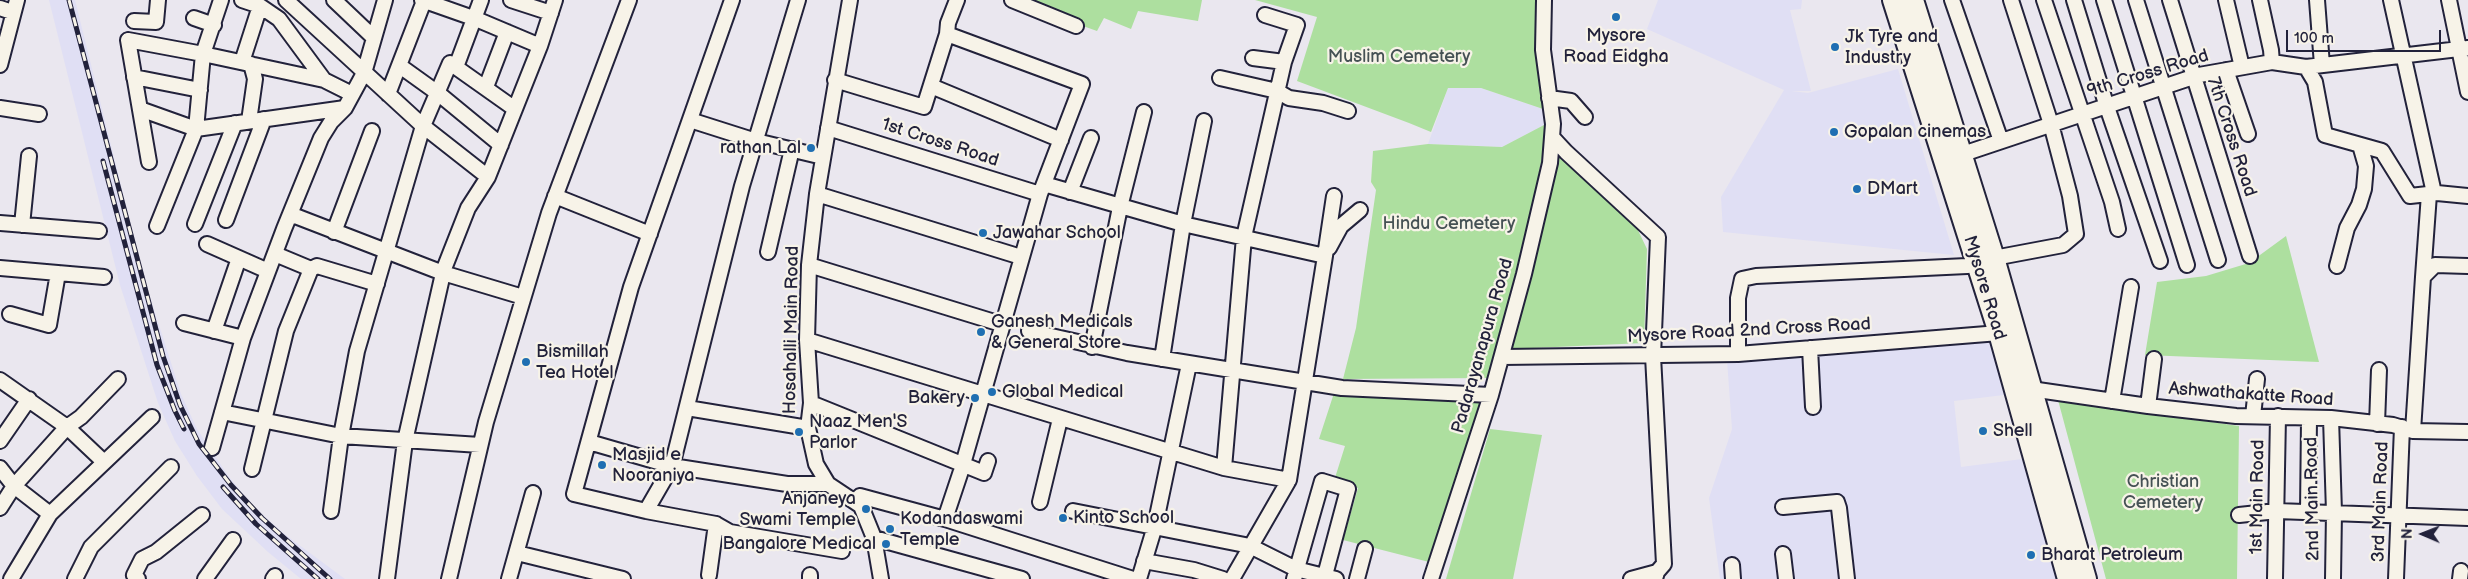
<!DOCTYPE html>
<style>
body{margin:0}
#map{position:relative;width:2468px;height:579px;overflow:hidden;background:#eae7ef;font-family:"Balsamiq Sans",sans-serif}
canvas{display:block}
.north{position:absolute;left:2398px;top:509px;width:50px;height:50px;-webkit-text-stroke:4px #f7f3e8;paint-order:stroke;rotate:271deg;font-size:14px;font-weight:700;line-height:20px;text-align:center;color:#22223b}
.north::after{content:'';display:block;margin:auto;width:18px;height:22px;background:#22223b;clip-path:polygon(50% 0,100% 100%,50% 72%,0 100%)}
.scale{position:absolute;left:2286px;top:30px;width:155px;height:22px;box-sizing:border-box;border:2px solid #22223b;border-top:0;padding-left:6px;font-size:15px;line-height:18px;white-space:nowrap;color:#22223b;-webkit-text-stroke:4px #f7f3e8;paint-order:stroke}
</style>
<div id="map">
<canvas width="2468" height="579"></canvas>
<div class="north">N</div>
<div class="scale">100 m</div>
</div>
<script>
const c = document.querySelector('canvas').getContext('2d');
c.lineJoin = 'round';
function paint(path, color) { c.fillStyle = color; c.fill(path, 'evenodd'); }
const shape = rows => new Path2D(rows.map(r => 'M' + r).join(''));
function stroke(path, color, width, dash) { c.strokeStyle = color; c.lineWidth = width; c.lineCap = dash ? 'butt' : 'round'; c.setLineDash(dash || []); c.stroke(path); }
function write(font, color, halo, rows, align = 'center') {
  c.font = font + ' "Balsamiq Sans",sans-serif'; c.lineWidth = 4.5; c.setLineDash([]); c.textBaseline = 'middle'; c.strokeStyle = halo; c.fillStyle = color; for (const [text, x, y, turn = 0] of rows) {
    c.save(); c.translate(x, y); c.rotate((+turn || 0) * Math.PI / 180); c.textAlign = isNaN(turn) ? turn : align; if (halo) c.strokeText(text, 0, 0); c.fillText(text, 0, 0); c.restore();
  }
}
paint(shape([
 [49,0,75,0,144,278,181,394,197,429,229,477,254,507,283,533,345,579,301,579,268,552,222,509,197,476,175,441,158,403,120,285],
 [1658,0,1802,0,1801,9,1790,10,1811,91,1792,91,1808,93,1898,69,1954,255,1723,232,1721,197,1784,90,1647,29],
 [1448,88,1481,88,1543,109,1544,125,1502,147,1428,144],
 [1990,342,2004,395,1954,401,1961,467,2022,459,2056,579,1720,579,1709,498,1732,429,1727,360]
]), '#e0dff4');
paint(shape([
 [1010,0,1202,0,1198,21,1138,11,1131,29,1104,18,1097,31],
 [1255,0,1540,0,1535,29,1543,109,1481,88,1448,88,1431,132,1409,123,1297,81,1317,17],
 [1544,125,1545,142,1528,228,1489,378,1343,379,1356,328,1376,190,1371,182,1373,151,1428,144,1502,147],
 [1559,157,1634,222,1647,249,1644,343,1511,349],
 [2286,236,2319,362,2145,355,2157,282,2206,276,2249,263],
 [1335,390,1482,399,1433,563,1343,540,1358,488,1334,481,1345,446,1319,439],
 [2058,400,2239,426,2237,579,2106,579],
 [1490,429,1542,435,1513,579,1446,579]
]), '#addf9f');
const minor = shape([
 [242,0,260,6,279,19,324,80],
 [286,0,423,126,488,177,540,46,555,0],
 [334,0,374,38],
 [422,0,476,19,540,46],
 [511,0,551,13],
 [732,0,631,287,574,494,646,511,716,524,730,532,842,551],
 [850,0,817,194,809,265,807,340,811,403,808,428,816,464,828,484,861,506,874,538,881,579],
 [1012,0,1076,26],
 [1952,0,2001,141],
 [2044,0,2112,202,2118,229],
 [2074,0,2107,107,2160,261],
 [2104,0,2187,265],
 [2136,0,2218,260],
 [2170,0,2250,256],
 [2226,0,2242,67],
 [2260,0,2271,50,2272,62],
 [2317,0,2322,65],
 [2391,0,2434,193],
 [2449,0,2468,92],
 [0,8,12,12],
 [194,18,214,25],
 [134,21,156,22,158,0],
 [1253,58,1284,62],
 [242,62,260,6],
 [0,65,17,0],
 [400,66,439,94,501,145],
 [456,67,481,0],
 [2306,67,2315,82,2325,135,2382,151,2410,196,2437,193,2468,196],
 [2226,70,2248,134],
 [134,77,200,90],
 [1220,78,1277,91,1289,98,1323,103,1348,111],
 [835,80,924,107,947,34,948,23,957,0],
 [931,86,1061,140],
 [486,87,507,32],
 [388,94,424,1],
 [1549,98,1571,101,1585,117],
 [0,108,39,114],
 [140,109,196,129,345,108],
 [690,120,756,141,823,157],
 [249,121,255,79,251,64],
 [828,128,1040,194],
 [1553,138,1566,152,1658,237,1653,356,1664,564,1657,572,1655,579],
 [1963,154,2199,75,2272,62,2306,67,2468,48],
 [149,162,128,40,203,54,324,80,352,94],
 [1070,192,1091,138],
 [817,194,1021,257],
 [555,196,650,234],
 [290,214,443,273,523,297],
 [226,220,264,119],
 [0,223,99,231],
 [195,224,235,123],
 [22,225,29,156],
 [157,226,196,129,203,54,221,0],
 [334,232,372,131],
 [207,244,268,271],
 [1329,248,1341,226,1360,210],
 [768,252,792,149],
 [275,254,311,269],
 [1325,256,1334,196],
 [1994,258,2063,245,2076,234,2070,196,2051,124,2011,0],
 [809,265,1001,324],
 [2337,266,2347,228,2359,205,2364,189,2366,166,2360,145],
 [0,268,104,277],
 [2423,277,2429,194],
 [10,314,49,325,58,273],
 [184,323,243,338],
 [214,331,239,258],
 [1029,331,1127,353,1342,388,1491,395],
 [807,340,1224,468,1289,480,1325,256,1183,224,1044,184],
 [1092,347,1120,207,1144,112],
 [1810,348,1813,407],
 [1738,354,1738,298,1742,279,1756,276,1967,266,1976,263],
 [1502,357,1738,354,1999,333],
 [1162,359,1183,224,1204,121],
 [0,380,67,427,81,417,118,379],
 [2024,388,2148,406,2236,416,2331,418,2393,425,2413,431,2468,432],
 [2112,401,2131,287],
 [811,403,984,473,988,461],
 [2148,406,2154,359],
 [687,408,808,428],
 [222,412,341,436,480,445],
 [2253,416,2257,379],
 [2331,418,2334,512,2333,579],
 [2377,424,2379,370],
 [2413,431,2423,277,2435,265,2468,266],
 [0,441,29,399],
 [589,442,672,466,787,484,828,484],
 [212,448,243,338,284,229,321,138,331,122,345,108,364,73,385,0],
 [0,468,14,486,50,514],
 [1224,468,1244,237,1284,62,1297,25,1265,15],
 [252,469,286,331,311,269,317,266,377,284],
 [1040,502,1060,419],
 [861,506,860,496,945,519,961,471,1040,194,1082,84,947,34],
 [1783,507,1837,502,1839,508,1847,579],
 [0,508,14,486,67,427,104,462],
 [331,511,341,436,357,351,423,126,450,63,515,109],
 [646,511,672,466,742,186,798,0],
 [1073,511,1250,546,1296,569,1336,579],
 [2308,512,2309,419],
 [2239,515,2277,511,2468,518],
 [945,519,1133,579],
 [874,538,1022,579],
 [517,553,623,579],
 [1783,554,1786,579],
 [1144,561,1194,570,1223,579],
 [1732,565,1733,579],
 [709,575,716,524],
 [11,579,50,514,152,417],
 [75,579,91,547,171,467],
 [138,579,134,575,142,559,156,552,202,515],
 [205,579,233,540],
 [273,579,275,576],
 [387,579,405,441,444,269,468,208,488,177],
 [449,579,486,422,549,213,629,0],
 [509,579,533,493],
 [810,579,810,575],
 [1139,579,1155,526,1189,364],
 [1232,579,1289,480],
 [1294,579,1322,481,1348,489,1324,579],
 [1357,579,1365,549],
 [1431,579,1491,395,1524,274,1550,163,1553,124,1543,50,1544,0],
 [1631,579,1657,572],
 [2275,579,2278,416],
 [2396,579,2402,427],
 [2460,579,2461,571]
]);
const highway = shape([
 [1893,0,1999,333,2068,579],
 [1913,0,1994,258,2086,579]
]);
stroke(minor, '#22223b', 18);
stroke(highway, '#22223b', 24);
stroke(minor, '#f7f3e8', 14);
stroke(highway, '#f7f3e8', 20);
const rail = shape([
 [69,0,163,356,180,405,199,444,231,485,262,518,330,579],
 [103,161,157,365,175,411,184,429],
 [223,487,256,524,318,579]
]);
stroke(rail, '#22223b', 5);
stroke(rail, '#f7f3e8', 3, [9]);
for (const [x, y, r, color] of [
 [1616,17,5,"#1f6fb2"],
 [1835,47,5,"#1f6fb2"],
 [1834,132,5,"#1f6fb2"],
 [811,148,5,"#1f6fb2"],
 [1857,189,5,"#1f6fb2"],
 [983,233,5,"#1f6fb2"],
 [981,332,5,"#1f6fb2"],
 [526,362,5,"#1f6fb2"],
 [992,392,5,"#1f6fb2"],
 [975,398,5,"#1f6fb2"],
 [1983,431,5,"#1f6fb2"],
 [799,432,5,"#1f6fb2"],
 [602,465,5,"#1f6fb2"],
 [866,509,5,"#1f6fb2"],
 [1063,518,5,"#1f6fb2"],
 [890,529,5,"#1f6fb2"],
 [886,544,5,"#1f6fb2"],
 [2031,555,5,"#1f6fb2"]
]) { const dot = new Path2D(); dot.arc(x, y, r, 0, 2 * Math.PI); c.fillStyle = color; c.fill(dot); stroke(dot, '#f7f3e8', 2); }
write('18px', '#22223b', '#f7f3e8', [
 ["Mysore",1616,36,"center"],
 ["Road Eidgha",1616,57,"center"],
 ["Jk Tyre and",1845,37],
 ["Industry",1845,58],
 ["Gopalan cinemas",1844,132],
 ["rathan Lal",801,148,"right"],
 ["DMart",1867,189],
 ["Jawahar School",993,233],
 ["Ganesh Medicals",991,322],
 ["& General Store",991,343],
 ["Bismillah",536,352],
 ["Tea Hotel",536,373],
 ["Global Medical",1002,392],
 ["Bakery",965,398,"right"],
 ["Naaz Men'S",809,422],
 ["Parlor",809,443],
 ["Shell",1993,431],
 ["Masjid e",612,455],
 ["Nooraniya",612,476],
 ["Anjaneya",856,499,"right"],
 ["Swami Temple",856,520,"right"],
 ["Kinto School",1073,518],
 ["Kodandaswami",900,519],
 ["Temple",900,540],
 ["Bangalore Medical",876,544,"right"],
 ["Bharat Petroleum",2041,555]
], 'left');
write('18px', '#455154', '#f7f3e8', [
 ["Muslim Cemetery",1399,57],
 ["Hindu Cemetery",1449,224],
 ["Christian",2163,482],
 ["Cemetery",2163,503]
]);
write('18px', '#22223b', '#f7f3e8', [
 ["9th Cross Road",2148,74,-17],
 ["7th Cross Road",2231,137,72],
 ["1st Cross Road",940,143,18],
 ["Mysore Road",1984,288,73],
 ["Hosahalli Main Road",792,330,-89],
 ["Mysore Road 2nd Cross Road",1749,331,-3],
 ["Padarayanapura Road",1483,346,-74],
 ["Ashwathakatte Road",2251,395,4],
 ["1st Main Road",2258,497,-89],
 ["2nd Main Road",2313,499,-91],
 ["3rd Main Road",2381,502,-88]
]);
</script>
